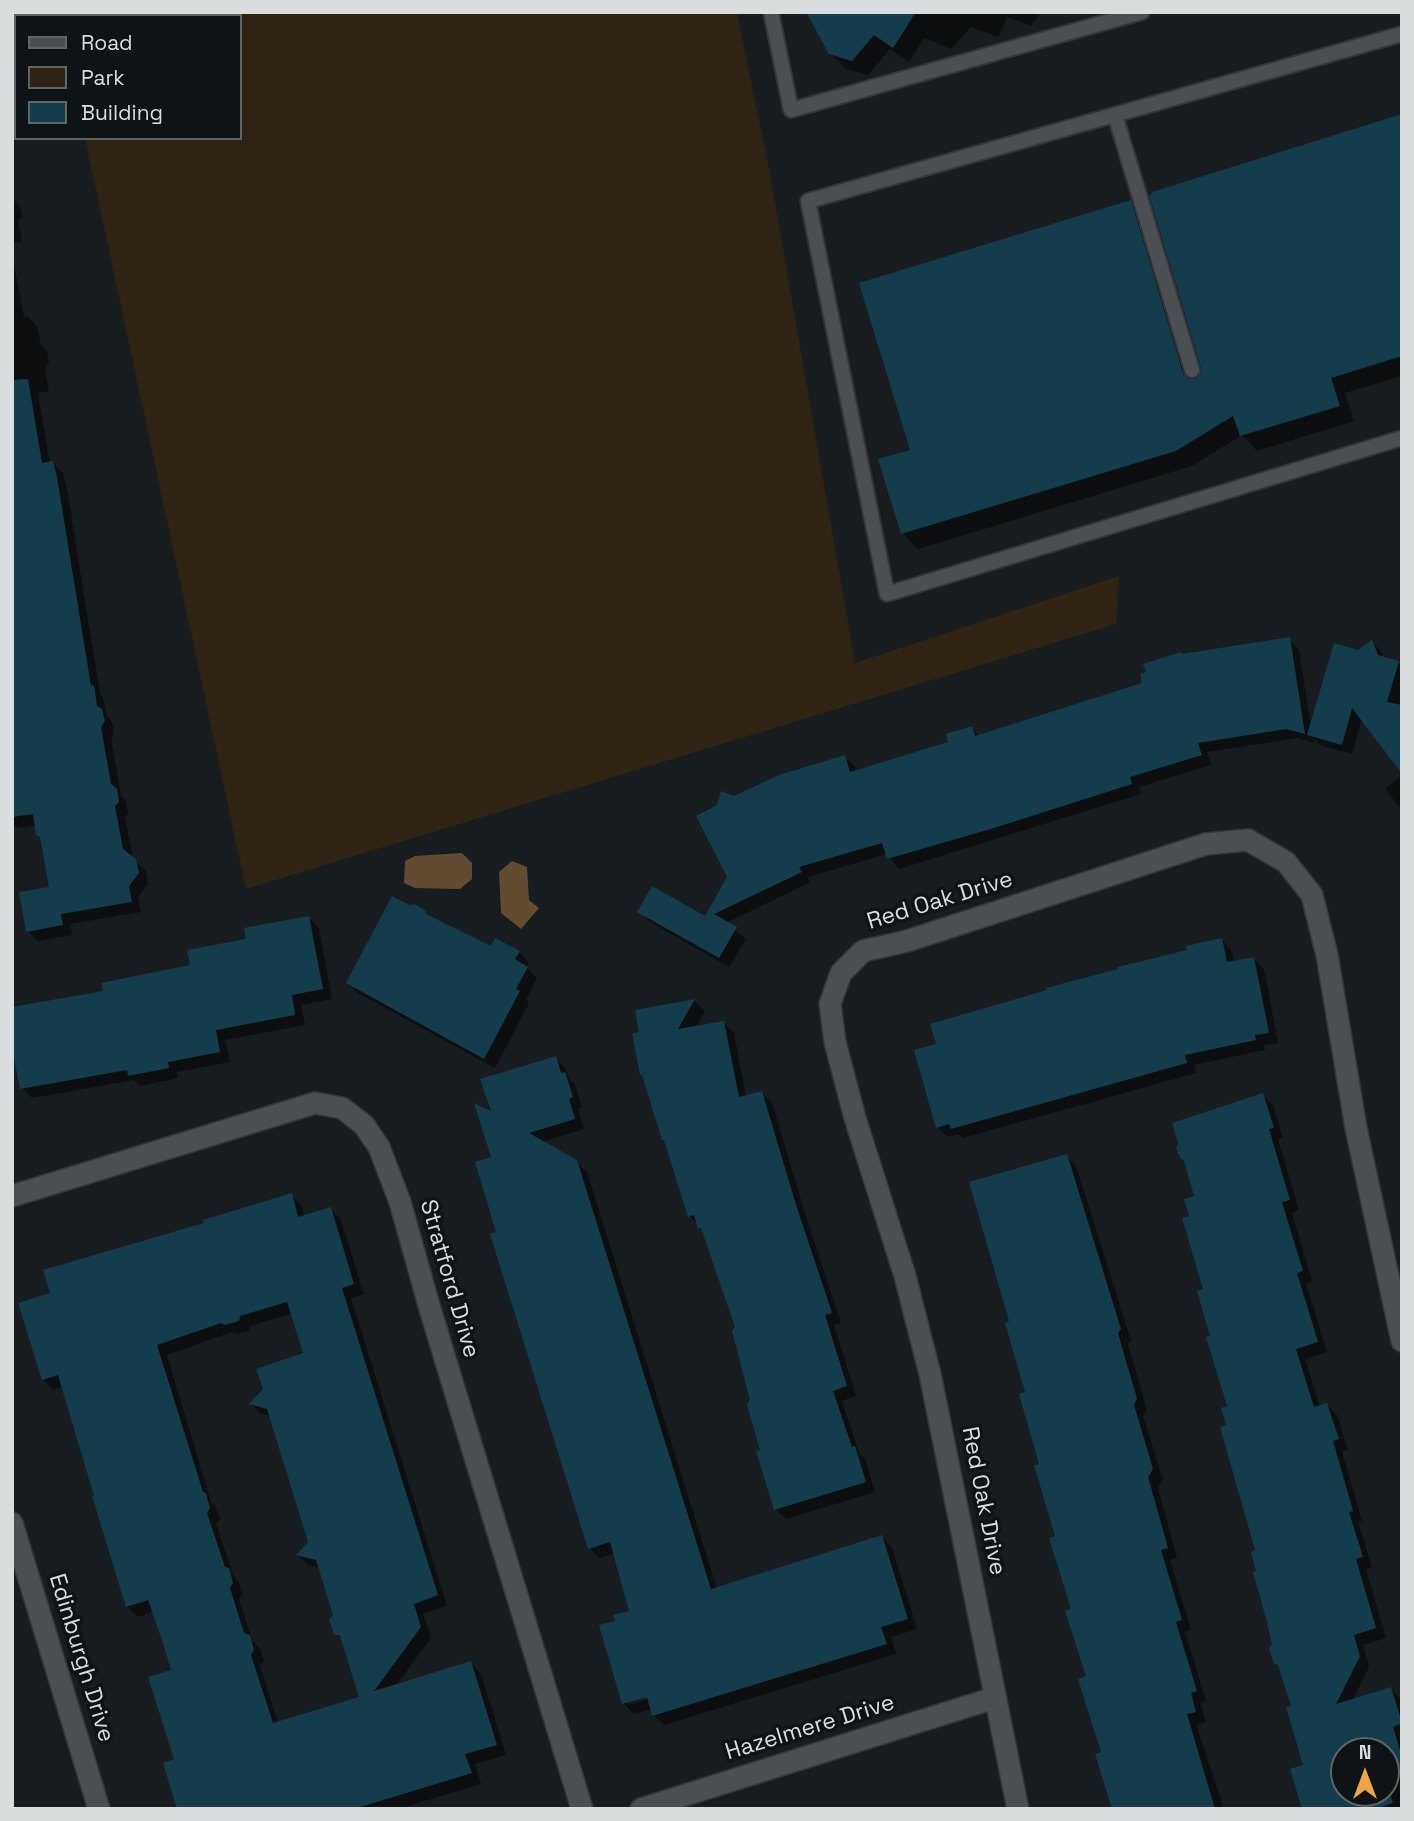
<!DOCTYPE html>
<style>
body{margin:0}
#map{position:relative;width:1414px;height:1821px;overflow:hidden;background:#171c1e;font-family:"Space Grotesk",sans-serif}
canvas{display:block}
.frame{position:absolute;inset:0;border:14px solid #daddde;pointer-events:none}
.legend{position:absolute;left:14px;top:14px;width:228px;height:126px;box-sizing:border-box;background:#0e1315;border:2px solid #606465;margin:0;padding:9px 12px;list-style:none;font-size:21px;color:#daddde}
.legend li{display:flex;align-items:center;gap:14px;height:35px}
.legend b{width:35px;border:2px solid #606465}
.north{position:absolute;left:1330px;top:1737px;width:70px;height:70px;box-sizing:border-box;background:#0e1315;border:2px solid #606465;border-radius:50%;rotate:0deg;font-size:19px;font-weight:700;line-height:28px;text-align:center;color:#daddde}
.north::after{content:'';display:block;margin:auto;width:24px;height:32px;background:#efa73d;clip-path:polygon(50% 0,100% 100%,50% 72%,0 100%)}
</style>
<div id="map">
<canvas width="1414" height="1821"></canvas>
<div class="frame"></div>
<ul class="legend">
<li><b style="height:9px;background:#4a4f52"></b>Road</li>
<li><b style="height:19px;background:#2f2313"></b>Park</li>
<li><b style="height:19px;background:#143d4c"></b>Building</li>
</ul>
<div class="north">N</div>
</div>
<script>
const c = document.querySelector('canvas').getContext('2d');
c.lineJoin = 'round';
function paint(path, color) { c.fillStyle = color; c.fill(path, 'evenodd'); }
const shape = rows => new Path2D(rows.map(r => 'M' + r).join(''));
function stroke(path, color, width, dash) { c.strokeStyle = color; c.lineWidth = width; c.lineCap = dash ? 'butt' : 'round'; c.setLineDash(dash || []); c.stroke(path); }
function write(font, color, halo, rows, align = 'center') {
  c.font = font + ' "Space Grotesk",sans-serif'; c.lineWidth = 7; c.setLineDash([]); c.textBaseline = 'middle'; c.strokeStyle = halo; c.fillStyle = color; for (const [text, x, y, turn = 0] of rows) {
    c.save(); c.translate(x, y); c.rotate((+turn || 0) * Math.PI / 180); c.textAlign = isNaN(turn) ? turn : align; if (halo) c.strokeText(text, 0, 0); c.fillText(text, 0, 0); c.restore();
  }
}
paint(shape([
 [58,12,737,12,770,174,855,663,1119,576,1116,624,246,889,85,138,240,138,240,16,59,16]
]), '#2f2313');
paint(shape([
 [462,853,472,863,472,879,460,889,415,888,404,883,405,861,415,856],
 [512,861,527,867,529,900,539,908,521,929,501,913,499,872]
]), '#624c2f');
paint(shape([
 [808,12,1041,12,1031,26,1007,17,998,37,971,27,951,49,924,38,909,62,890,49,868,75,846,69,830,53],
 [1402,116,1402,376,1345,393,1354,421,1257,451,1242,435,1192,466,918,549,903,533,912,451,1130,202,1146,218,1195,382],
 [12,187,15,201,20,206,22,217,18,221,22,242,12,243],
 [12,253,24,317,27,316,37,327,41,345,47,352,49,362,45,368,49,391,38,393,50,464,53,463,63,473,67,489,100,694,103,698,107,716,112,722,114,732,111,738,121,796,126,801,128,813,125,817,133,858,146,871,148,884,138,897,141,912,70,924,72,935,38,941,28,931,51,889,42,838,36,825,17,828,12,823],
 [1289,639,1299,650,1311,727,1358,652,1372,642,1382,652,1384,659,1398,663,1402,667,1402,696,1399,706,1362,718,1352,754,1320,745,1313,738,1314,743,1298,738,1207,752,1211,765,1139,787,1141,794,899,869,887,854,808,877,811,882,726,923,746,939,729,967,650,922,640,912,706,919,729,877,734,798,845,757,855,767,857,772,950,743,971,728,979,736],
 [1402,776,1402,811,1385,788],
 [424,911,432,919,492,948,519,952,529,963,526,967,537,978,526,999,529,1003,495,1068,358,993,348,983],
 [308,917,319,928,332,999,301,1005,305,1025,225,1040,230,1062,177,1072,178,1078,140,1086,134,1080,32,1098,22,1088,105,992,192,967,248,941],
 [1222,940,1232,951,1234,962,1254,959,1264,969,1278,1043,1264,1045,1265,1050,1194,1065,1196,1073,963,1138,958,1134,948,1137,937,1127,1189,951],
 [695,1001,705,1011,695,1028,723,1022,734,1033,746,1097,762,1093,772,1103,807,1220,841,1323,834,1325,856,1396,842,1401,859,1453,865,1458,875,1492,786,1519,775,1509,737,1327,705,1233,690,1216,637,1012],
 [555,1058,565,1068,569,1079,575,1084,582,1108,578,1109,584,1129,542,1142,576,1162,587,1172,717,1589,882,1537,892,1548,917,1629,891,1637,896,1654,664,1725,654,1715,652,1709,634,1714,624,1704,617,1622,631,1612,615,1553,600,1558,589,1548,498,1233,493,1158,494,1114],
 [655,1693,656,1697,628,1705,628,1701],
 [1262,1095,1273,1105,1283,1138,1278,1139,1299,1210,1292,1213,1312,1281,1306,1283,1327,1352,1305,1359,1320,1407,1327,1405,1337,1415,1348,1450,1342,1451,1362,1521,1358,1522,1372,1567,1366,1569,1386,1638,1363,1645,1369,1667,1352,1701,1390,1689,1401,1699,1402,1809,1304,1809,1305,1766,1293,1707,1281,1669,1275,1663,1274,1646,1258,1572,1257,1552,1228,1426,1230,1407,1191,1217,1196,1197],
 [1344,1751,1386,1751,1386,1793,1344,1793],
 [1066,1156,1076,1166,1131,1340,1128,1344,1147,1410,1143,1416,1163,1480,1158,1488,1177,1558,1170,1560,1191,1630,1185,1632,1206,1701,1200,1703,1206,1722,1196,1725,1224,1809,1114,1809,1011,1322],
 [291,1195,301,1205,305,1217,331,1209,341,1220,364,1294,351,1298,447,1606,423,1614,431,1638,395,1687,471,1663,481,1674,506,1755,475,1764,481,1784,398,1809,179,1809,173,1671,154,1611,138,1617,127,1606,63,1386,53,1390,43,1379,53,1294,207,1224],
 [293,1313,305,1354,251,1404,261,1414,272,1416,310,1542,298,1555,308,1565,320,1568,335,1616,335,1633,343,1641,362,1698,278,1723,260,1666,264,1661,260,1648,252,1640,239,1599,243,1594,238,1581,233,1575,216,1524,220,1519,215,1506,211,1502,167,1355,232,1332,237,1334,249,1331,250,1326]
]), '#0007');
paint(shape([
 [806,12,916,12,893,48,874,35,852,61,829,54],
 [1402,114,1402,356,1331,378,1340,406,1240,436,1233,416,1176,451,901,534,878,459,910,450,859,283,1131,200,1183,373,1189,379,1195,379,1201,373,1201,367,1149,195,1152,194,1152,192],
 [28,379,42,463,53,461,57,477,91,686,94,685,97,706,102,709,105,721,101,727,111,784,117,789,119,802,115,806,123,849,136,859,139,873,129,886,132,902,61,914,63,925,26,932,19,892,49,887,40,837,36,835,33,814,12,817,12,380],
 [1290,637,1305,734,1286,729,1198,743,1202,755,1130,777,1132,784,994,828,887,859,882,843,799,867,802,872,714,914,737,927,719,958,637,912,652,886,705,916,727,877,696,816,717,805,721,791,734,796,779,775,845,755,850,772,948,742,946,734,972,726,975,736,1142,683,1140,674,1146,672,1143,664,1181,652,1182,654],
 [1372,640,1378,655,1399,661,1387,702,1402,705,1402,774,1352,708,1342,745,1307,735,1334,643,1358,650],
 [392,896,409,905,414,904,425,910,426,914,491,946,495,938,520,951,515,959,528,967,516,989,520,991,484,1059,346,983],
 [309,916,323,989,292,995,295,1015,216,1030,220,1052,168,1062,169,1068,128,1076,127,1070,20,1089,12,1048,12,1007,103,991,101,983,190,965,187,950,246,939,244,928],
 [1222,938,1227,962,1254,957,1269,1033,1255,1035,1256,1040,1185,1055,1187,1063,951,1129,949,1124,936,1128,914,1050,936,1044,930,1024,1047,990,1046,988,1118,969,1118,967,1187,950,1186,946],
 [695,999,678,1029,724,1021,739,1097,762,1091,797,1208,832,1313,825,1315,847,1386,833,1391,852,1447,855,1446,866,1482,774,1510,756,1451,760,1450,747,1405,750,1400,732,1331,735,1327,701,1228,698,1229,694,1215,688,1217,664,1140,662,1140,642,1075,640,1075,632,1033,639,1032,635,1010],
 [556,1056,561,1073,565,1072,573,1097,569,1099,575,1119,529,1133,577,1160,711,1589,882,1535,908,1619,881,1627,887,1644,652,1716,647,1697,622,1704,599,1625,615,1621,613,1615,629,1611,610,1542,588,1549,490,1234,496,1232,475,1162,491,1157,474,1103,491,1111,480,1079],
 [1263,1093,1274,1128,1269,1129,1290,1200,1282,1202,1303,1271,1297,1273,1318,1342,1296,1349,1314,1407,1327,1403,1339,1439,1333,1441,1353,1511,1349,1512,1363,1557,1356,1559,1376,1628,1354,1635,1360,1656,1336,1704,1391,1687,1402,1723,1393,1727,1402,1757,1402,1772,1386,1777,1386,1751,1344,1751,1344,1793,1386,1793,1386,1781,1393,1803,1375,1809,1302,1809,1290,1769,1303,1765,1286,1707,1291,1706,1278,1665,1274,1664,1269,1648,1272,1645,1267,1622,1253,1572,1256,1571,1251,1552,1255,1550,1220,1427,1226,1425,1221,1408,1227,1406,1206,1337,1210,1336,1197,1291,1203,1289,1182,1218,1189,1216,1184,1199,1194,1196,1184,1161,1180,1158,1176,1148,1178,1143,1172,1123],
 [1067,1154,1121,1329,1118,1333,1137,1399,1134,1405,1153,1469,1148,1477,1168,1548,1161,1550,1182,1620,1176,1622,1197,1691,1191,1693,1196,1712,1187,1714,1215,1809,1112,1809,1095,1754,1101,1752,1078,1679,1086,1676,1065,1611,1071,1609,1049,1538,1055,1536,1034,1465,1039,1464,1019,1394,1025,1392,1005,1323,1009,1321,969,1182],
 [292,1193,298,1217,331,1207,354,1284,342,1288,438,1595,414,1604,421,1627,374,1691,471,1661,497,1745,465,1754,472,1773,354,1809,177,1809,163,1763,174,1759,148,1677,171,1670,163,1643,148,1600,126,1607,92,1496,94,1496,58,1375,42,1380,18,1303,50,1293,43,1270,204,1223,203,1220],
 [287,1302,303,1353,256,1369,263,1389,249,1404,267,1409,308,1542,296,1555,316,1560,333,1615,329,1620,334,1634,340,1636,359,1697,273,1723,251,1655,254,1650,250,1635,244,1633,230,1588,233,1583,229,1568,225,1567,207,1513,210,1508,206,1493,203,1492,157,1345,221,1323,225,1325,239,1321,240,1316]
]), '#143d4c');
const service = shape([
 [771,12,791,110,1142,12],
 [1402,34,808,201,887,594,1402,438],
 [1115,115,1192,370]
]);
const minor = shape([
 [12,1196,315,1103,342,1108,364,1125,379,1147,400,1202,430,1309,582,1809],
 [12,1523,99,1809],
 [641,1809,994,1698],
 [1018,1809,930,1374,905,1276,855,1118,835,1042,830,1004,841,973,863,951,907,941,1206,844,1248,840,1286,862,1312,895,1327,955,1356,1128,1402,1341]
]);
stroke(service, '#333537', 18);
stroke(minor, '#333537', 24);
stroke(service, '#4a4f52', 14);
stroke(minor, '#4a4f52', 21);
write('23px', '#daddde', '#0e1315', [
 ["Red Oak Drive",940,901,-17],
 ["Stratford Drive",449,1279,74],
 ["Red Oak Drive",983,1501,79],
 ["Edinburgh Drive",81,1658,73],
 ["Hazelmere Drive",810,1728,-17]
]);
</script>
